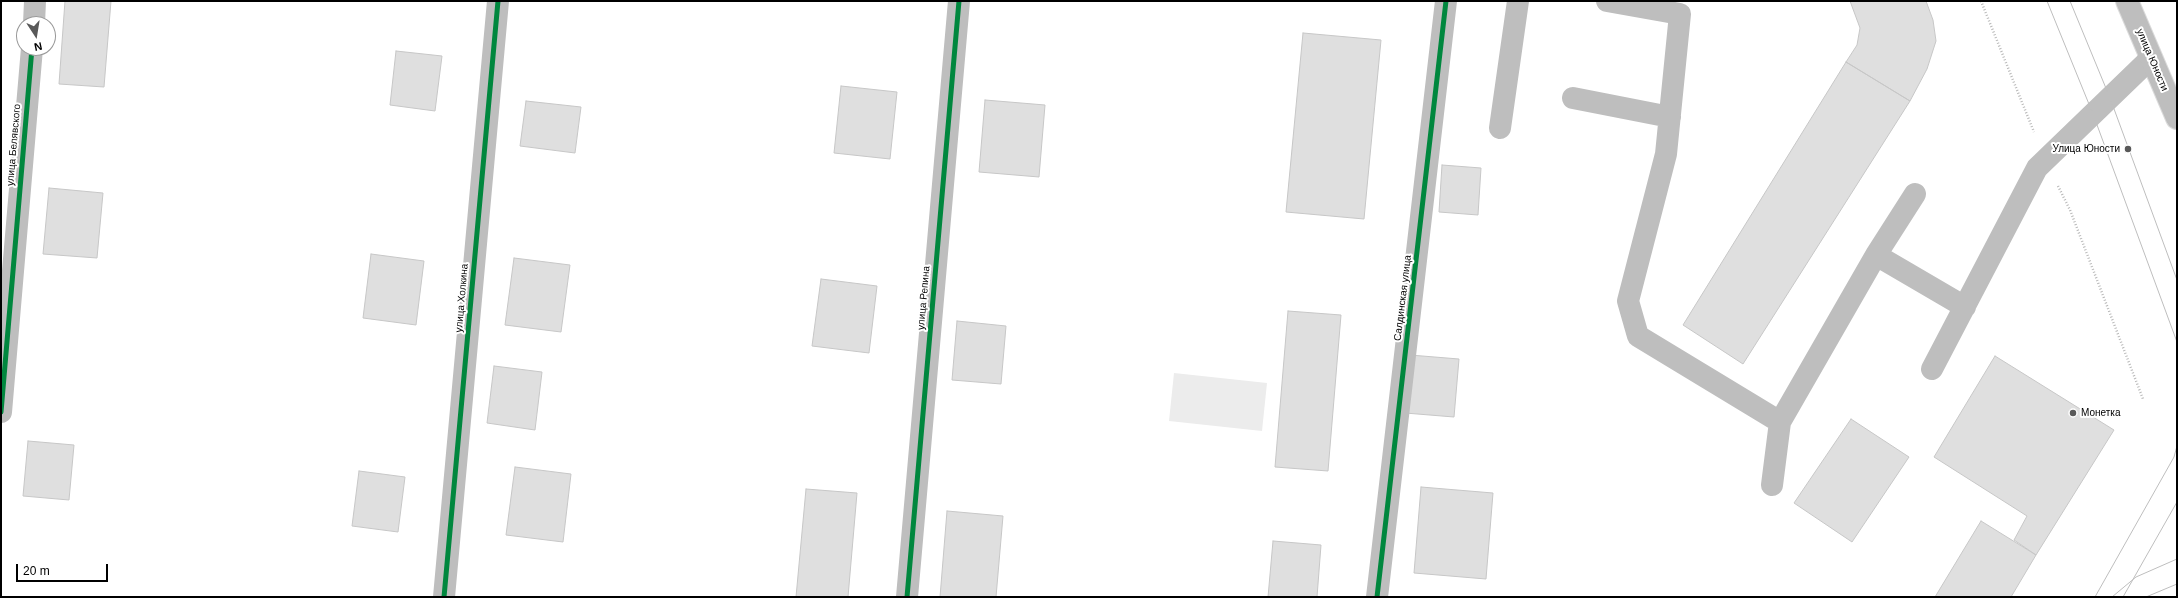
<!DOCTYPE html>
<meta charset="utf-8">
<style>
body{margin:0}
#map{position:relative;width:2178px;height:598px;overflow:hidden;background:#fff;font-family:Arial,sans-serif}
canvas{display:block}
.frame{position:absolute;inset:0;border:2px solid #000;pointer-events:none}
.north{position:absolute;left:16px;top:16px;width:40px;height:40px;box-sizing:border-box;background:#fff;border:1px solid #999;border-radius:50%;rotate:168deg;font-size:11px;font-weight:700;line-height:16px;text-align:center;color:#000}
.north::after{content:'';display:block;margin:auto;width:14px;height:18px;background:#595959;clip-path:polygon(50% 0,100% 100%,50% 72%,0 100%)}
.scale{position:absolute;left:16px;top:564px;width:92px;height:18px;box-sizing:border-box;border:2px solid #000;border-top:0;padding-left:5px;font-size:12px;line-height:14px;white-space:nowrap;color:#000;-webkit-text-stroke:3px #fff;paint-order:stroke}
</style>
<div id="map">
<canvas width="2178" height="598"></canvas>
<div class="frame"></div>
<div class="north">N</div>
<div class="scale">20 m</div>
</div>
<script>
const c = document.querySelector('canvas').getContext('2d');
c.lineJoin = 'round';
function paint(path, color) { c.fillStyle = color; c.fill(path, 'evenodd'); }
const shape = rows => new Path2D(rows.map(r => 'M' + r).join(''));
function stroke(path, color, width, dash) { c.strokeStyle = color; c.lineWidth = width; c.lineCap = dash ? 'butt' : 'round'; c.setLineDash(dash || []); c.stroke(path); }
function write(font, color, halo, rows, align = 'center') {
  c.font = font + ' Arial,sans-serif'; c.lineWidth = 4; c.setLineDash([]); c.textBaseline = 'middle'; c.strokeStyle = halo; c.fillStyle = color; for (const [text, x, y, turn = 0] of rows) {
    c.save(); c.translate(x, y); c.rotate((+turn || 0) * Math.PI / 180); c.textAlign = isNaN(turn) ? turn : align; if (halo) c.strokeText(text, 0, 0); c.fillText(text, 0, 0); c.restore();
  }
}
paint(shape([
 [1174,373,1267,383,1262,431,1169,421]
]), '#ececec');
const building = shape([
 [65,1,111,1,104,87,59,84,65,1],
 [1850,1,1926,1,1933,20,1936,41,1927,69,1910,101,1846,62,1857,45,1860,28,1850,1],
 [1303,33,1381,40,1364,219,1286,212,1303,33],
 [396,51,442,56,435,111,390,105,396,51],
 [1846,62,1910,101,1743,364,1683,325,1846,62],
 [841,86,897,92,890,159,834,153,841,86],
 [985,100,1045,105,1039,177,979,172,985,100],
 [526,101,581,107,575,153,520,146,526,101],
 [1442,165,1481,168,1478,215,1439,212,1442,165],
 [49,188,103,193,97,258,43,254,49,188],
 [371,254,424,261,416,325,363,318,371,254],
 [514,258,570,265,561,332,505,325,514,258],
 [821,279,877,286,869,353,812,346,821,279],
 [1288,311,1341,315,1328,471,1275,467,1288,311],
 [957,321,1006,326,1001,384,952,380,957,321],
 [1410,355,1459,359,1454,417,1405,413,1410,355],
 [1995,356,2114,430,2036,555,2014,540,2027,516,1934,457,1995,356],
 [494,366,542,372,535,430,487,423,494,366],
 [1851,419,1909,457,1852,542,1794,503,1851,419],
 [28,441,74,445,69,500,23,496,28,441],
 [515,467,571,474,563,542,506,535,515,467],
 [359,471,405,477,398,532,352,526,359,471],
 [1421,487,1493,493,1486,579,1414,573,1421,487],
 [806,489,857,493,848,597,796,597,806,489],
 [947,511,1003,516,996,597,940,597,947,511],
 [1981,521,2036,555,2011,597,1935,597,1981,521],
 [1273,541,1321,545,1317,597,1268,597,1273,541]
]);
paint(building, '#dfdfdf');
stroke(building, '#c7c7c7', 1);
const major = shape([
 [2127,1,2177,118]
]);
stroke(major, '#dbdbdb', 24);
stroke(shape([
 [1981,1,2034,132],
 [2058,186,2070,210,2143,399]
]), '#b9b9b9', 2.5, [1, 2]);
stroke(shape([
 [1607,1,1680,14,1666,154,1628,301,1638,336,1780,422],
 [34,24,35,1],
 [1573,98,1670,117],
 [1500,128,1518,1],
 [1876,255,1965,307],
 [1932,369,2037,168,2151,58],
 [1,412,32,48],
 [1772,485,1780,422,1876,255,1915,194],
 [444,597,498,1],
 [907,597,959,1],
 [1377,597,1446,1]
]), '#bebebe', 22);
stroke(major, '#bebebe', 22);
stroke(shape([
 [2047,1,2093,114,2177,342],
 [2070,1,2110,98,2177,280],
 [2095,597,2174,457,2177,446],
 [2112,597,2136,577,2177,559],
 [2123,597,2177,502],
 [2146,597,2177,584]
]), '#bebebe', 1);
stroke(shape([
 [1,412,32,48],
 [444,597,498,1],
 [907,597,959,1],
 [1377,597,1446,1]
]), '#00873e', 5);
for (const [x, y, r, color] of [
 [2128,149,4,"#595959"],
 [2073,413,4,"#595959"]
]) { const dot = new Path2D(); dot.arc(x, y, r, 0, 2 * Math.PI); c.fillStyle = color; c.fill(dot); stroke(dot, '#fff', 1.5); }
write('10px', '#000', '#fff', [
 ["улица Юности",2152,60,67],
 ["улица Белявского",14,145,-85],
 ["улица Холкина",462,298,-85],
 ["улица Репина",924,298,-85],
 ["Салдинская улица",1403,298,-83]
]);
write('10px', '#000', '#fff', [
 ["Улица Юности",2120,149],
 ["Монетка",2081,413,"left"]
], 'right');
</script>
